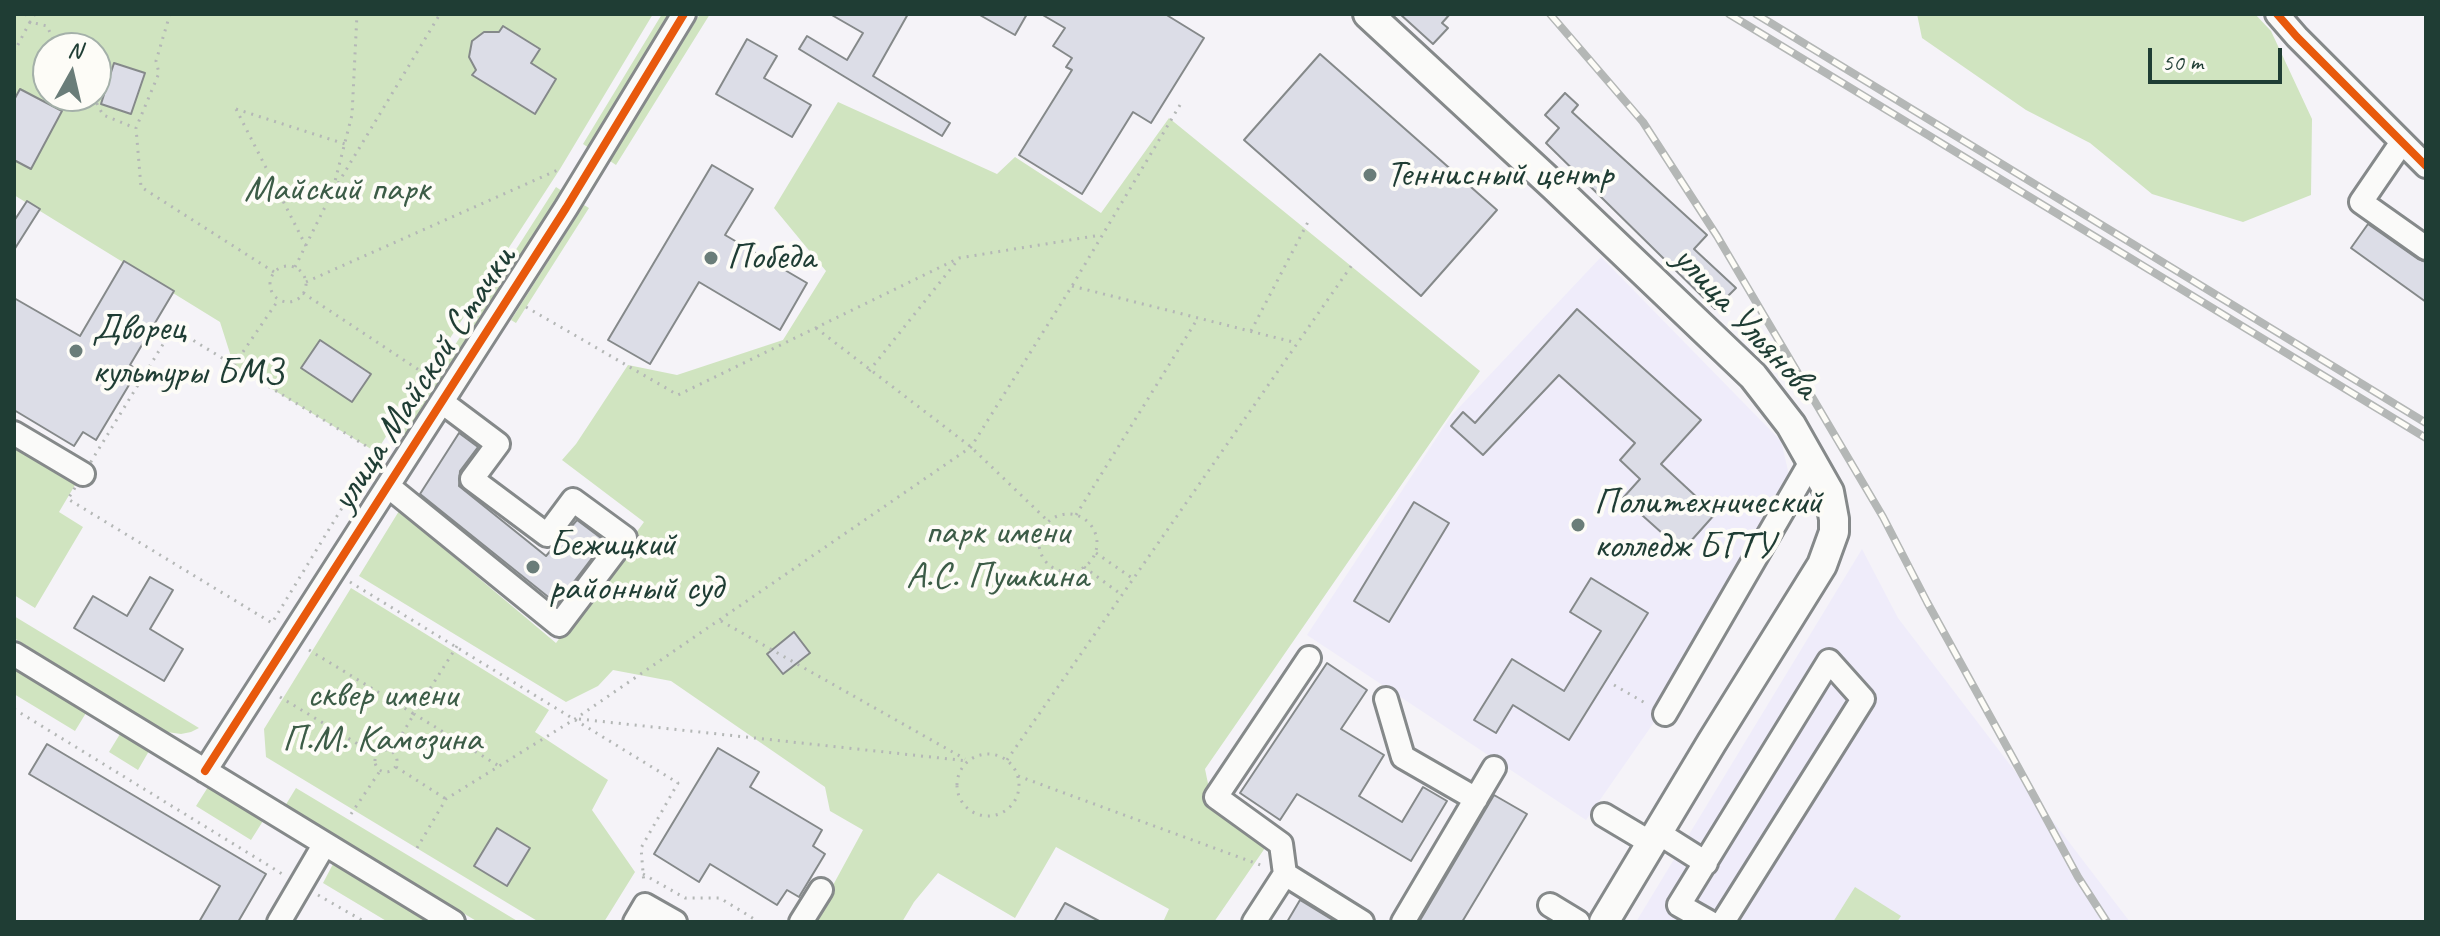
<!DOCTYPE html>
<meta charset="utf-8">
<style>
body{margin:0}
#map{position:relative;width:2440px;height:936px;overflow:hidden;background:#f5f3f8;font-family:Caveat,sans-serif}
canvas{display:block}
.frame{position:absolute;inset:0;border:16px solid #1f3d34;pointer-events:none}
.north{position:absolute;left:32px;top:32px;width:80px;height:80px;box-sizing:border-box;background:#fdfcf7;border:2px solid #a4b0a9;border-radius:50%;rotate:8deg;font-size:22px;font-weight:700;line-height:32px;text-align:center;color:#1f3d34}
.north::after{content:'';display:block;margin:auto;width:28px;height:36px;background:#6a7d79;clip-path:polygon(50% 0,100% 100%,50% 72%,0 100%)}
.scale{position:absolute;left:2148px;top:48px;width:134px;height:36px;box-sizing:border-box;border:4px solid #1f3d34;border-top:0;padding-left:10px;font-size:24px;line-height:28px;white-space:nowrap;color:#1f3d34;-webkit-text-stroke:6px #fdfcf7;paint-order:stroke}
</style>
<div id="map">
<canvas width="2440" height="936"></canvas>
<div class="frame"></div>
<div class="north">N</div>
<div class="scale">50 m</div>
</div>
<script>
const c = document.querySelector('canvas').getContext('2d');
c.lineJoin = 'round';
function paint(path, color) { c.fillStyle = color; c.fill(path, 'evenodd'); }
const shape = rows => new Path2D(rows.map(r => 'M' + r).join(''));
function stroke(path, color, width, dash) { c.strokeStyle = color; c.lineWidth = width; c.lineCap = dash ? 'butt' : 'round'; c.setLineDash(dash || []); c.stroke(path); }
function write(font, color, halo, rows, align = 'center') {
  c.font = font + ' Caveat,sans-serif'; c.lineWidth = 8; c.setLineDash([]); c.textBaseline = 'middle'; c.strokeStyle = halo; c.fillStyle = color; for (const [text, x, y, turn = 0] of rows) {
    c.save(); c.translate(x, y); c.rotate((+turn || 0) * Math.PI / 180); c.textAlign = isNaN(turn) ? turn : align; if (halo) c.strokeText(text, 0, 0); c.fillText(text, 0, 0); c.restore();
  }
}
paint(shape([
 [1601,257,1781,441,1793,492,1657,718,1586,820,1307,635,1451,416],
 [1862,549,1898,618,2130,922,1636,922]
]), '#efecfa');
paint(shape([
 [14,14,653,14,560,169,376,452,234,366,220,322,14,195],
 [48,48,96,48,96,96,48,96],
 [662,14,671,14,589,148,583,144],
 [700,14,710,14,616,165,610,161],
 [1917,14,2255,14,2271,31,2312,119,2311,195,2243,222,2152,194,2090,143,2026,110,1922,38],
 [838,102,997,174,1015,157,1101,213,1169,118,1480,371,1205,769,1212,803,1265,848,1214,922,1163,922,1169,909,1056,847,1015,918,938,873,914,902,902,922,813,922,863,830,830,811,825,787,671,681,613,670,598,686,566,702,359,576,399,511,556,643,644,522,562,460,576,444,628,365,677,375,783,340,826,271,774,208],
 [556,187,562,191,404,438,398,434],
 [584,205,589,208,516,323,511,320],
 [14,440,78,480,59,512,83,527,35,608,14,595],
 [351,588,549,710,535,732,608,780,592,810,635,872,604,922,539,922,266,757,264,729],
 [14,616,199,728,191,732,181,734,167,732,14,638],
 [14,668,86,713,75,731,14,694],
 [120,734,149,751,138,770,109,752],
 [208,787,263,821,251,840,196,806],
 [296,788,519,922,478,922,285,806],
 [333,864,429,922,388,922,323,883],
 [1855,887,1901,916,1897,922,1833,922]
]), '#d0e4c0');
const building = shape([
 [830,14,908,14,873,76,950,123,942,136,799,49,807,36,847,60,863,33,830,14],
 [978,14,1027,14,1015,35,978,14],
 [1041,14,1165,14,1204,38,1151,123,1133,112,1082,194,1019,155,1072,70,1066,67,1072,58,1053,46,1065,28,1041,14],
 [1400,14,1450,14,1442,23,1448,28,1433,44,1400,14],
 [503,26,540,49,531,63,556,79,535,114,472,75,476,70,469,57,472,41,484,32,499,32,503,26],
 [747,39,777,56,764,78,811,105,792,137,716,94,747,39],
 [1320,54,1497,210,1421,296,1244,140,1320,54],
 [114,63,145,73,131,114,101,104,114,63],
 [20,89,62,111,31,169,14,160,14,100,20,89],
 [1565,93,1578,105,1572,112,1707,235,1694,249,1736,288,1715,309,1546,143,1559,128,1545,115,1565,93],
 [712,165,753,189,725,235,807,283,780,330,699,282,650,364,608,340,712,165],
 [27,201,40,209,14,250,14,221,27,201],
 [2368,224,2418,259,2426,262,2426,302,2351,248,2368,224],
 [124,261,174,291,130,365,138,370,96,440,83,432,74,446,14,410,14,298,80,336,124,261],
 [1577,309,1701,420,1661,464,1715,514,1682,551,1623,498,1640,479,1620,460,1635,443,1559,375,1483,455,1451,426,1463,412,1475,423,1577,309],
 [320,340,371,374,352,402,301,368,320,340],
 [459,433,478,447,460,471,459,486,546,556,577,520,605,541,557,604,420,494,459,433],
 [1414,502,1449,523,1389,622,1354,601,1414,502],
 [150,577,173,590,150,629,183,649,164,681,74,628,93,596,127,616,150,577],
 [1591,578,1648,613,1569,740,1513,705,1496,733,1474,720,1512,659,1564,691,1601,631,1570,612,1591,578],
 [794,632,810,653,783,674,767,654,794,632],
 [1327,663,1367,690,1341,729,1384,755,1359,796,1402,822,1423,787,1447,801,1411,861,1297,794,1280,820,1240,793,1327,663],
 [47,744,266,874,238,922,199,922,220,886,29,774,47,744],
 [718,748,759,772,750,787,822,830,813,846,825,854,799,897,787,890,777,905,710,864,699,882,654,854,718,748],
 [1494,795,1527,814,1462,922,1419,922,1494,795],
 [497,828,530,848,507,886,474,866,497,828],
 [1300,900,1336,922,1287,922,1300,900],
 [1065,903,1101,922,1054,922,1065,903]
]);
paint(building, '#dcdde7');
stroke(building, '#85898a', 2);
const minor = shape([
 [2277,14,2297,37,2426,166],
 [2402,142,2361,202,2426,248],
 [14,433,83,474],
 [388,486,559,625,625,538,573,500,547,535,472,479,498,444,442,402],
 [14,654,453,922],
 [1386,699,1403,757,1476,799],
 [1665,714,1812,460],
 [205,771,566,208,684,14],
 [1604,815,1651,843],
 [1657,832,1706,863],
 [1285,874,1362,922],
 [1550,905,1578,922],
 [279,922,324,845],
 [635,922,645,905,675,922],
 [801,922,821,890],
 [1254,922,1285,874,1281,844,1216,797,1309,658],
 [1403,922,1494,768],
 [1709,922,1679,905,1829,661,1863,699,1723,922]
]);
const major = shape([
 [1368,14,1555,187,1753,376,1791,425,1829,492,1834,519,1834,532,1822,565,1712,742,1604,922]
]);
stroke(minor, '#85898a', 28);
stroke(major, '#85898a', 34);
stroke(shape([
 [26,14,30,22,35,14],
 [170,14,156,61,159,73,136,128,141,187,274,272],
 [14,52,30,22,47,26,57,48],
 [93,96,103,115,135,128],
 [236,109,306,246],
 [236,109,345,144],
 [334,190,440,14],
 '270 284a18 18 0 1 1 36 0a18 18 0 1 1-36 0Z',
 [295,267,332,193,352,115,357,14],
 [306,282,560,169],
 [1072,286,1297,343],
 [303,293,431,378],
 [526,307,678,395,959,258,1101,235],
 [173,328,376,452,272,623,68,499,173,328],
 [816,328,971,447,1049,522],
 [1251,331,1308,222],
 [234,365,279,299],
 [869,371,957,261],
 '1039 543a29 29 0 1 1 58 0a29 29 0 1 1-58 0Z',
 [1076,515,1198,318],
 [1096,553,1132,578],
 [1084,567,1122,595],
 [350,582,678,783,641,848,644,884],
 [721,621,965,759],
 [457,646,414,714,499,766],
 [309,650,414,714,392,751],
 [1614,685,1647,704],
 [280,697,376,755],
 [14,709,284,875],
 [579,719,968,761],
 '375 761a11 11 0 1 1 22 0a11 11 0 1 1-22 0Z',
 '957 785a31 31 0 1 1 62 0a31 31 0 1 1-62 0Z',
 [1007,760,1354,262],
 [396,767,446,799],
 [1018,776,1263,866],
 [351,814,380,771],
 [417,848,446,799,575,719,971,447,1072,286,1180,105],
 [643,874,685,898,720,898,759,922],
 [318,895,365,922]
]), '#b4b7b6', 3, [2, 6]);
stroke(minor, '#fafaf9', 22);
stroke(major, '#fafaf9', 28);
const rail = shape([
 [1550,14,1643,122,1717,236,1883,517,1927,602,2034,796,2078,877,2107,922],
 [1729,14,2426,438],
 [1756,14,2426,423]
]);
stroke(rail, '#b4b7b6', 8);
stroke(rail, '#fdfcf7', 5, [15]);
stroke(shape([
 [2277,14,2297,37,2426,166],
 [205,771,566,208,684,14]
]), '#e8590c', 8);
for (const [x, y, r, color] of [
 [1370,175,8,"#6a7d79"],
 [711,258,8,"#6a7d79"],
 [76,351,8,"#6a7d79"],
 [1578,525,8,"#6a7d79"],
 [533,567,8,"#6a7d79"]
]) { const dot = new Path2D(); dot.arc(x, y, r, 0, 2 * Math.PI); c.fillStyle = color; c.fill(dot); stroke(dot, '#fdfcf7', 3); }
write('38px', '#1f3d34', '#fdfcf7', [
 ["Теннисный центр",1386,175],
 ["Победа",727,258],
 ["Дворец",92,329],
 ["культуры БМЗ",92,373],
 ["Политехнический",1594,503],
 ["колледж БГТУ",1594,547],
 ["Бежицкий",549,545],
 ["районный суд",549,589]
], 'left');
write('38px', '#3c5c47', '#fdfcf7', [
 ["Майский парк",337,190],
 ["парк имени",997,533],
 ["А.С. Пушкина",997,577],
 ["сквер имени",382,696],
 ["П.М. Камозина",382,740]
]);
write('38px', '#1f3d34', '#fdfcf7', [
 ["улица Ульянова",1745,323,47],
 ["улица Майской Стачки",424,379,-57]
]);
</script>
